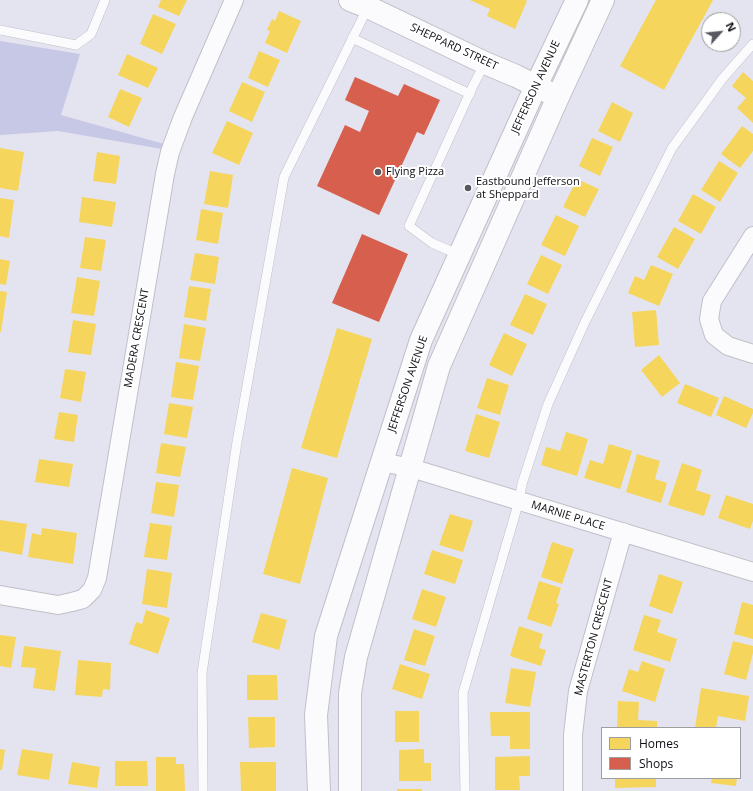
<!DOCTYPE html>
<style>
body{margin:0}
#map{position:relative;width:753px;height:791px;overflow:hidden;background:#e4e4f0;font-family:"Open Sans",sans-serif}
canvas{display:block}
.legend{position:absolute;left:601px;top:727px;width:140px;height:52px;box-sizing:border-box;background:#fff;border:1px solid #9e9ea1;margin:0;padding:5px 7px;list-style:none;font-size:12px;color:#0d0d13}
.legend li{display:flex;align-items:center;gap:8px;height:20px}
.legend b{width:20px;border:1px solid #9e9ea1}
.north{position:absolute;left:701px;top:12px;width:40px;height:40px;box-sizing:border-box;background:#fff;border:1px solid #9e9ea1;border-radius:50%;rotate:63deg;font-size:11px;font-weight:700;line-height:16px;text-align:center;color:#0d0d13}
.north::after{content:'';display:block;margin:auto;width:14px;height:18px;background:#585860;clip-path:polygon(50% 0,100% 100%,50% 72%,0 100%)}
</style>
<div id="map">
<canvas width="753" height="791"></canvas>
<ul class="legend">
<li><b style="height:11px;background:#f6d55c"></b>Homes</li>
<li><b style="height:11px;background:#d6604d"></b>Shops</li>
</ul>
<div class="north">N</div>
</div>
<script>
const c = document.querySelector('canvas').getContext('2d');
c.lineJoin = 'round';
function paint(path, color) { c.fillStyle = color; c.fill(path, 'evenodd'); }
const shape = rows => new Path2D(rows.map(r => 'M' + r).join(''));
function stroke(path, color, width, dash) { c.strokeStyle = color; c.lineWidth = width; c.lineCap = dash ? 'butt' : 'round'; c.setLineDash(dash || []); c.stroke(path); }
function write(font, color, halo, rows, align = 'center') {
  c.font = font + ' "Open Sans",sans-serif'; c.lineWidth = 4; c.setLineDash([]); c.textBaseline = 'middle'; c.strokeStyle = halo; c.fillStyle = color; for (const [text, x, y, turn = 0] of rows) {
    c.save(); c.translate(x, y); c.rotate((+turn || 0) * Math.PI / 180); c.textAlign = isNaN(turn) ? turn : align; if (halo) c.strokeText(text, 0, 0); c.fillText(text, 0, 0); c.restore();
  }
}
paint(shape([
 [0,41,80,54,61,115,164,144,162,149,58,131,0,135]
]), '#c7c7e6');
paint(shape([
 [161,0,187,0,179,16,158,7],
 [470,0,525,0,527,1,515,29,487,16,490,9],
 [656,0,713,0,664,90,620,66],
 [279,11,301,21,287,53,265,43,270,31,267,30,272,19,275,21],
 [153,14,176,24,162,54,140,44],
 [259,51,280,60,268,87,248,78],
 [127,54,158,68,148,88,118,75],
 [743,72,753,81,753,123,737,108,746,98,732,86],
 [242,82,265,92,252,122,229,111],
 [120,89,142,98,129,127,108,117],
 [612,102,633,113,620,142,598,131],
 [227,121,253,133,239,165,212,153],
 [742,126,753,134,753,151,740,168,721,154],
 [592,138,613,147,600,176,579,166],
 [0,148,24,152,18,191,0,188],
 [97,152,120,156,116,184,93,181],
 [719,161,738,173,720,202,701,190],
 [210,171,233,175,228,208,204,204],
 [577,179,599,189,585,217,563,207],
 [693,194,716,207,701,234,678,221],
 [82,197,116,202,112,227,79,222],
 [0,198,14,200,9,238,0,236],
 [201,209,223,213,218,244,196,240],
 [556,215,579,226,565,256,541,245],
 [674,227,695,239,678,269,657,257],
 [85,237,106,240,101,271,80,268],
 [195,253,219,257,215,284,190,280],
 [541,255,562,265,548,294,527,284],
 [0,259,10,261,6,285,0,284],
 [651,265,673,274,659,306,628,293,635,276,644,280],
 [77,277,100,281,94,316,71,313],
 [189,286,211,289,206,321,184,317],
 [0,291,7,292,1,332,0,332],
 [525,294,547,304,533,335,510,325],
 [656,310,659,345,635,347,632,312],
 [73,320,96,324,91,355,68,352],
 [184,324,206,328,200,361,179,358],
 [337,328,372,339,337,458,301,448],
 [504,333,527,344,512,376,489,365],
 [659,355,680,383,662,397,641,370],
 [176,362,199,366,193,400,171,397],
 [65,369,86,372,81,402,60,398],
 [487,378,509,385,500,415,477,408],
 [685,384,719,398,711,417,677,403],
 [724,396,753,409,753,413,746,428,716,415],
 [169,403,193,407,187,438,164,434],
 [59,412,78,415,74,442,54,439],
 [476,414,500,422,489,458,465,451],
 [566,432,588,439,577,476,541,465,546,447,560,451],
 [161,443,186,447,180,477,156,473],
 [609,444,632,451,620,489,584,478,590,460,603,464],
 [637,454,660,461,655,479,667,483,661,503,626,492],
 [39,459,73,464,69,487,35,482],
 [682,463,702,470,696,490,711,495,704,516,668,505],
 [292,468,328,478,300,584,263,574],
 [156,482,179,485,174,517,151,513],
 [726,495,753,504,753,521,750,529,718,518],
 [450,514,473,521,463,552,439,545],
 [0,520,27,524,22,555,0,551],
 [150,523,172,526,167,560,144,557],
 [42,528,77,533,73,564,28,557,32,533,41,535],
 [552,542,574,549,562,584,541,577],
 [432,550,463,560,455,584,424,574],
 [147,569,172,573,167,608,142,604],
 [659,574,683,582,672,614,649,606],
 [539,581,561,588,556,603,559,604,551,627,527,619],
 [422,589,446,597,436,627,412,619],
 [742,602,753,605,753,639,734,634],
 [146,610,170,618,158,654,129,644,136,622,142,624],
 [261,613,287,620,279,650,252,642],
 [644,615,661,620,657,632,677,639,670,662,633,650],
 [519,626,543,634,539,648,546,650,541,666,510,656],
 [414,629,435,636,425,666,404,660],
 [0,635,16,637,11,668,0,666],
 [733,641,753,646,753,653,746,680,724,674],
 [24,646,61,651,55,691,33,688,36,668,21,667],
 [78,660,111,663,110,690,103,689,102,697,75,695],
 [642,661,665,669,655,702,622,691,629,669,638,672],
 [400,664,430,674,422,699,392,689],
 [511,668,536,672,530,707,505,703],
 [247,675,277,675,278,700,247,700],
 [701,688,749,696,745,721,718,716,716,728,695,728],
 [618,701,639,702,638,720,657,721,657,728,617,728],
 [395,711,419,711,419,742,395,742],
 [490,712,530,712,530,749,510,749,510,736,491,736],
 [248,717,275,717,275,747,249,748],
 [0,749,5,750,2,770,0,770],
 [22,749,53,754,49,780,17,775],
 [424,749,424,763,431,763,431,781,399,781,399,750],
 [530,756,530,776,519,776,520,790,495,790,495,757],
 [156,757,176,757,176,764,184,764,185,791,156,791],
 [115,761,147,761,148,786,115,786],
 [72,762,100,767,97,788,68,784],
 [240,762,276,762,276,791,241,791],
 [615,778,656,778,656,787,615,788],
 [712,778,737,778,736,786,711,783],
 [397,789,422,789,422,791,397,791]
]), '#f6d55c');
paint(shape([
 [355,77,398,96,404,84,440,100,424,135,417,132,379,215,317,186,345,125,360,132,369,111,345,100],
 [362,234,408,254,379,322,332,303]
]), '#d6604d');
const lane = shape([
 [0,30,76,45,91,34,105,0],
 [352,38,470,94],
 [460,255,432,243,409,226,473,86,485,63],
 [203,791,202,673,237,442,284,177,368,7],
 [465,791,463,693,519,501,522,484,548,404,585,322,672,148,723,78,753,44]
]);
const street = shape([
 [753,236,712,301,709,319,714,335,728,346,753,354],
 [382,462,411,468,753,572],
 [0,595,58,605,72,602,83,599,92,590,97,578,165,174,170,152,183,117,234,0],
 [573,791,573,735,578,691,623,532]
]);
const secondary = shape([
 [350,0,368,7,485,63,516,76,550,93],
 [319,791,316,715,326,636,421,340,536,86,577,0],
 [350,791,350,693,356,657,439,366,558,97,603,0]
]);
stroke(lane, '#bfc0c8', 10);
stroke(street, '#bfc0c8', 20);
stroke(secondary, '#bfc0c8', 24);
stroke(lane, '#fbfbfd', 9);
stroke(street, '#fbfbfd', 18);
stroke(secondary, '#fbfbfd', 22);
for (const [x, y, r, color] of [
 [378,172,4,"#585860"],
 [468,188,4,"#585860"]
]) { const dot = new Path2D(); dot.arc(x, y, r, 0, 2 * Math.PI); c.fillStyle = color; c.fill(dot); stroke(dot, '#fff', 1.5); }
write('11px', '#0d0d13', '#fff', [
 ["SHEPPARD STREET",454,47,25],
 ["JEFFERSON AVENUE",536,87,-65],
 ["MADERA CRESCENT",137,338,-80],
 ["JEFFERSON AVENUE",408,384,-71],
 ["MARNIE PLACE",568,516,17],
 ["MASTERTON CRESCENT",594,637,-75]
]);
write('11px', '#0d0d13', '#fff', [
 ["Flying Pizza",386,172],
 ["Eastbound Jefferson",476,182],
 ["at Sheppard",476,195]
], 'left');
</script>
